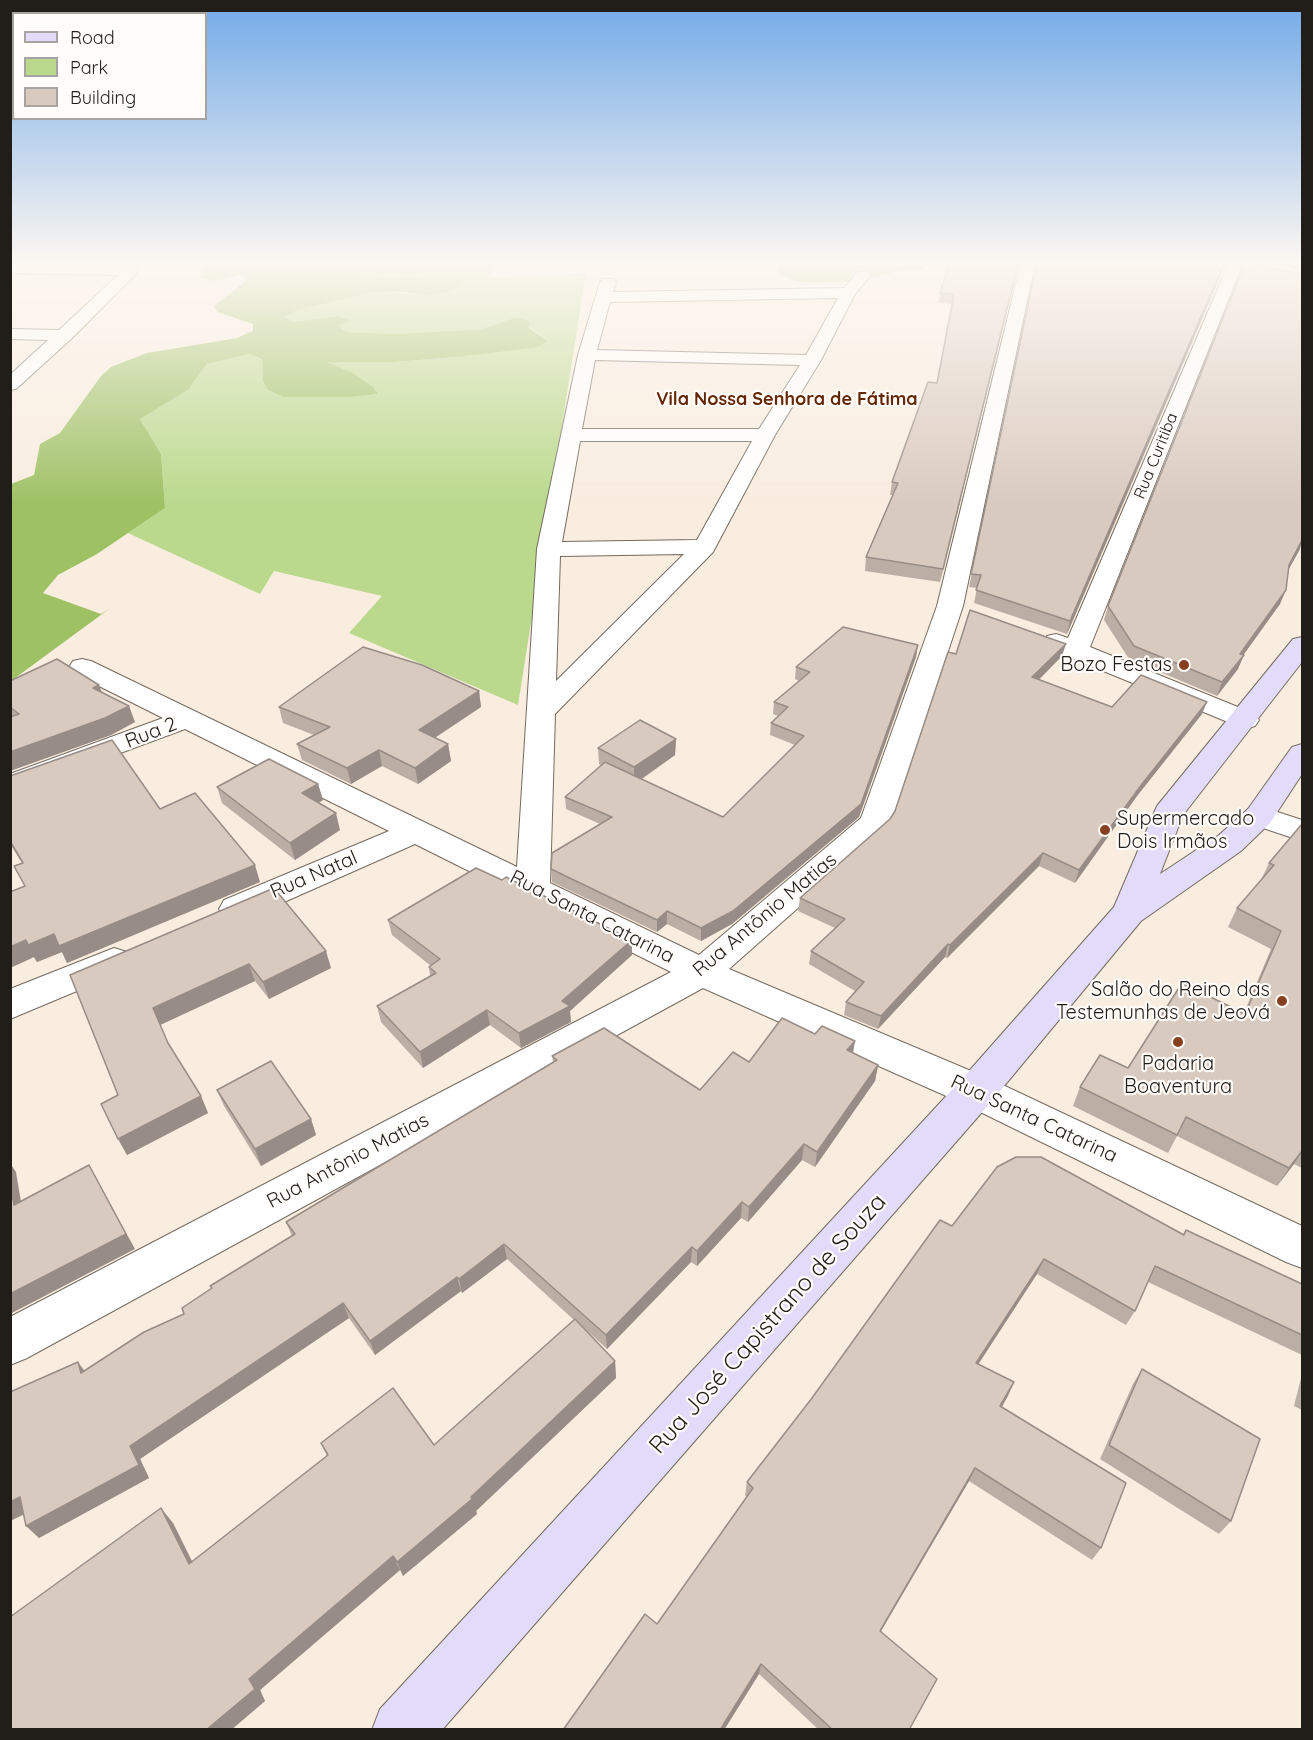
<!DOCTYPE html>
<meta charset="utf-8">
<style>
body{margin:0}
#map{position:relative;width:1313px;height:1740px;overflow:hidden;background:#f9ede0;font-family:Quicksand,sans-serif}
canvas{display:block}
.frame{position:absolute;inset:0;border:12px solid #211d18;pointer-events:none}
.legend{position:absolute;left:12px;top:12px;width:195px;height:108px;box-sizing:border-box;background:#fffcfa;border:2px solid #a6a3a0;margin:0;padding:8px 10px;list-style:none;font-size:18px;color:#211d18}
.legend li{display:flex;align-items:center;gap:12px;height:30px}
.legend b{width:30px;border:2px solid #a6a3a0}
</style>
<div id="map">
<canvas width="1313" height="1740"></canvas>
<div class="frame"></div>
<ul class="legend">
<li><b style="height:8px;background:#e2dcfa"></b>Road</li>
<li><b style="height:16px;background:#bad98c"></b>Park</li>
<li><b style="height:16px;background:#d9cac0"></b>Building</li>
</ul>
</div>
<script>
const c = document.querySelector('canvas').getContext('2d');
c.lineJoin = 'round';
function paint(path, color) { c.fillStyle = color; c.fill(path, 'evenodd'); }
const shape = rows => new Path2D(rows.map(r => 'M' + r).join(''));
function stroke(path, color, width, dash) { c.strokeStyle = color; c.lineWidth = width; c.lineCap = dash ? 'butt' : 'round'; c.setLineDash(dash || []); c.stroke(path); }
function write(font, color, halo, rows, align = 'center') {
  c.font = font + ' Quicksand,sans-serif'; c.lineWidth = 4.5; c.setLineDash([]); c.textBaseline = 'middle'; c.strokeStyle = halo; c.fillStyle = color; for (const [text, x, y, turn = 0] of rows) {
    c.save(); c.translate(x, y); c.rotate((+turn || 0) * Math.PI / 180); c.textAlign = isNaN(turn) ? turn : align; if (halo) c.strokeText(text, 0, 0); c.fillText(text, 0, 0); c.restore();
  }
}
paint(shape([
 [333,263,494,263,490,278,586,273,518,705,349,633,382,596,274,571,260,594,128,533,165,508,161,454,140,419,188,390,207,364,248,354,262,359,263,382,268,390,283,397,351,397,378,394,324,362,395,362,456,357,548,341,516,317,482,329,394,334,346,332,339,326,351,320,337,316,293,322,284,317,297,310,375,292,394,291,411,295,387,278,370,276,352,267,333,267]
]), '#bad98c');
paint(shape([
 [208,263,333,263,334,267,352,267,370,276,387,278,453,276,461,281,460,287,447,292,429,295,394,291,375,292,297,310,285,317,293,322,337,316,352,320,339,326,346,332,395,334,482,329,516,317,530,321,529,328,548,341,538,347,456,357,395,362,326,362,353,373,373,387,378,394,351,397,283,397,268,390,263,382,262,359,249,354,207,364,188,390,140,419,161,454,165,508,97,554,58,575,43,593,101,614,109,609,11,681,11,484,34,475,40,444,60,433,101,376,111,367,147,353,237,338,253,331,253,324,217,312,214,306,247,280,240,275,214,281,200,278,201,268],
 [776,263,919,263,924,269,894,272,856,282,800,282,779,275]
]), '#9ec164');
const minor = shape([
 [124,263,138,263,136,274,71,339,16,389,10,390,10,375,48,340,10,339,10,329,59,330,118,275,10,273,10,265,124,266,124,263],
 [1021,263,1035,263,963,606,891,823,886,830,729,969,990,1079,1302,1226,1302,1268,1286,1262,962,1103,703,988,27,1358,10,1365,10,1317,671,972,415,844,248,918,236,921,224,918,219,909,224,900,389,831,185,729,10,794,10,774,163,718,73,673,69,667,73,661,82,659,91,661,517,867,537,549,578,355,600,282,603,279,613,279,616,282,613,292,844,288,858,272,868,272,871,275,855,294,821,360,775,435,713,552,555,714,550,883,699,955,861,818,937,606,1021,263],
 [838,298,806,355,597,350,610,302,838,298],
 [595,360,800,365,759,429,582,429,595,360],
 [580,441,752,441,697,540,562,542,580,441],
 [684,554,556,681,560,556,684,554],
 [1229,263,1243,263,1090,647,1255,714,1259,720,1255,726,1245,729,1047,648,1043,642,1047,636,1056,634,1068,638,1229,263],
 [1259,806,1302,820,1302,841,1248,823,1243,816,1248,809,1259,806],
 [114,948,127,952,132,961,127,970,10,1019,10,989,114,948]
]);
const secondary = shape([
 [1302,637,1302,662,1183,815,1160,874,1219,835,1248,809,1292,747,1302,744,1302,774,1270,823,1241,851,1141,921,990,1103,442,1730,372,1730,380,1709,962,1079,1114,907,1157,806,1293,639,1302,637]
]);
stroke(minor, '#746a5e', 2);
stroke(secondary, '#746a5e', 2);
paint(minor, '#fff');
paint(secondary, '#e2dcfa');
paint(shape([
 [949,263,1019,263,940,582,865,571,866,557,893,495,890,495,892,482,937,383,952,304,938,303,940,293],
 [1037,263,1226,263,1067,634,974,603,977,588,969,587],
 [1264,263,1302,263,1302,271],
 [1300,549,1288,569,1280,604,1243,655,1238,669,1217,696,1129,659,1104,620,1108,606],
 [956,654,1062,656,1039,680,1112,707,1202,714,1137,796,1075,883,1039,866,947,958,945,957,878,1029,844,1015,846,1002,855,991,809,964,811,951,835,928,798,911,800,898,890,819,895,811],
 [916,657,859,817,732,924,701,941,667,924,657,932,552,882,551,869,600,824,566,809,565,797,601,765,599,764,598,748,676,739,675,755,642,779,723,817,795,745,770,735,771,723,778,716,773,714,774,702,799,681,795,679,796,667],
 [10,681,99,685,102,693,135,722,111,735,10,771,10,717,12,717,10,716],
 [479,691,481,707,435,738,448,744,451,761,418,784,382,766,351,784,302,760,297,744,314,735,283,723,279,707],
 [10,776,160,809,260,882,67,963,62,952,37,962,34,957,10,968,10,892,25,886,14,866,22,863,10,844],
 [318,784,323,800,319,803,340,830,295,860,222,803,217,787],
 [1302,824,1302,1168,1294,1164,1277,1186,1177,1136,1168,1153,1073,1106,1080,1087,1128,1068,1244,1013,1271,949,1228,927,1237,908,1261,880,1269,863],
 [274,888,331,968,269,999,255,981,160,1025,168,1043,201,1096,208,1113,127,1155,118,1095,70,975],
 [388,920,632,940,632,955,570,1011,571,1022,521,1048,490,1025,423,1068,381,1022,377,1006,430,976,429,967,431,966,392,935],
 [815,1034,855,1041,853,1053,878,1065,875,1081,815,1167,802,1160,748,1222,741,1218,697,1266,691,1262,607,1349,581,1325,615,1361,616,1378,476,1511,477,1514,403,1576,400,1570,260,1690,265,1701,231,1730,173,1523,192,1561,327,1456,321,1443,434,1445,574,1320,507,1259,462,1293,461,1291,375,1355,349,1318,140,1459,149,1478,39,1538,24,1514,10,1521,10,1392,78,1362,84,1371,184,1314,292,1236,286,1222,553,1062,552,1056,700,1090,749,1062],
 [217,1090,311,1119,316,1135,261,1166,224,1106],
 [952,1226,1183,1234,1186,1230,1302,1284,1302,1355,1148,1282,1135,1311,1126,1325,1037,1274,978,1364,1014,1382,1002,1407,1101,1548,1092,1560,969,1481,881,1631,909,1730,819,1730,759,1674,724,1730,563,1730,657,1624,747,1497,745,1495,747,1482],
 [1142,1369,1231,1521,1219,1534,1100,1459,1133,1384],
 [1302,1374,1302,1410,1294,1406]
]), '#bbaea5');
paint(shape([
 [1018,263,1019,263,940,582,943,569],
 [1224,263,1226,263,1067,634,1070,621],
 [1302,540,1300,549,1284,578,1289,565],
 [1286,590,1280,604,1242,657,1244,655,1238,669,1217,696,1222,682,1240,654],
 [1066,644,1062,656,1029,689,1032,677],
 [918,645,916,657,859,817,732,924,701,941,701,928],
 [99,685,105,701,93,688],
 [479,691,481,707,422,746,419,730],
 [1207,702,1202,714,1137,796,1075,883,1079,870,1142,784],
 [129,706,135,722,111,735,10,771,10,752],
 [676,739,675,755,634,784,634,767],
 [448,744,451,761,418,784,415,768],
 [379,750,382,766,351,784,347,768],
 [318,784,323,800,307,809,302,793],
 [336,813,340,830,295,860,290,843],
 [1043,853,1039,866,947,958,950,945],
 [255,865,260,882,67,963,62,952,37,962,34,957,10,968,10,947,26,940,54,934],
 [667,911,667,924,657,932,657,920],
 [632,940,632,955,570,1011,571,1022,521,1048,519,1033,562,1001],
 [948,944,945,957,878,1029,881,1016],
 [326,951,331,968,269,999,263,982],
 [249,964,255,981,160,1025,153,1008],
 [487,1010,490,1025,423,1068,420,1052],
 [855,1041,852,1057,847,1050],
 [878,1065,875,1081,815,1167,817,1152],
 [201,1096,208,1113,127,1155,118,1139],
 [311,1119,316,1135,261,1166,255,1149],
 [804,1144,802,1160,748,1222,749,1207],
 [1302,1151,1294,1164,1277,1186,1289,1168],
 [10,1163,16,1172,24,1220,14,1205,10,1184],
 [89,1165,135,1249,10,1314,10,1294],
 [742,1202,741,1218,697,1266,697,1251],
 [504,1244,507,1259,462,1293,459,1279],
 [692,1247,691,1262,607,1349,606,1335],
 [1044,1259,1037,1274,970,1377,976,1363],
 [457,1277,461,1291,375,1355,370,1341],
 [343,1303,349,1318,140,1459,149,1478,39,1538,26,1526,130,1446],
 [615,1361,616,1378,476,1511,477,1514,403,1576,397,1562,471,1497],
 [78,1362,88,1376,81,1373],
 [1014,1382,1008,1396,994,1420,1000,1406],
 [975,1468,969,1481,875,1641,880,1631],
 [20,1497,33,1510,10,1521,10,1502],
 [161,1508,173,1523,200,1578,189,1564],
 [393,1556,400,1570,260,1690,265,1701,231,1730,206,1730,249,1679],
 [761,1664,759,1674,724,1730,720,1730]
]), '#988d86');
const building = shape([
 [949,263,1018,263,943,569,866,557,898,483,892,482,928,382,937,383,954,294,940,293,949,263],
 [1037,263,1224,263,1070,621,976,590,981,575,971,574,1037,263],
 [1245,263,1249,263,1302,274,1302,540,1289,565,1286,590,1240,654,1244,655,1222,682,1134,646,1108,606,1245,263],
 [970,610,1066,644,1032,677,1112,707,1141,675,1207,702,1142,784,1079,870,1043,853,950,945,948,944,881,1016,846,1002,864,982,811,951,845,919,800,898,890,819,895,811,948,652,956,654,970,610],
 [843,627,918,645,861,804,733,911,701,928,667,911,657,920,551,869,552,853,612,817,565,797,605,762,723,817,804,736,771,723,788,707,774,702,810,672,796,667,843,627],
 [363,647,422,665,479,691,419,730,448,744,415,768,379,750,347,768,297,744,330,727,279,707,363,647],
 [57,659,99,685,93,688,129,706,105,718,10,752,10,717,19,714,10,707,10,681,57,659],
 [640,720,676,739,634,767,598,748,640,720],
 [112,740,160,809,195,793,255,865,59,946,54,934,28,945,26,940,10,947,10,892,25,886,14,866,23,863,10,841,10,776,112,740],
 [269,759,318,784,302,793,336,813,290,843,217,787,269,759],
 [1302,824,1302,1151,1289,1168,1186,1117,1177,1135,1080,1087,1100,1055,1128,1068,1182,983,1245,1014,1281,931,1237,908,1274,865,1269,863,1302,824],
 [476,868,502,880,506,877,632,940,562,1001,570,1006,519,1033,487,1010,420,1052,377,1006,436,973,429,967,440,959,388,920,476,868],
 [274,888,326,951,263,982,249,964,153,1008,168,1043,201,1096,118,1139,101,1104,118,1095,70,975,274,888],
 [782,1018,815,1034,822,1026,855,1041,847,1050,878,1065,817,1152,804,1144,749,1207,742,1202,697,1251,692,1247,606,1335,504,1244,459,1279,457,1277,370,1341,343,1303,130,1446,139,1465,26,1526,20,1497,10,1502,10,1392,78,1362,81,1373,144,1332,184,1314,182,1308,212,1288,210,1286,295,1234,286,1222,557,1060,552,1056,604,1028,700,1090,733,1052,749,1062,782,1018],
 [271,1061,311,1119,255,1149,217,1090,271,1061],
 [1016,1157,1041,1157,1184,1235,1186,1230,1302,1284,1302,1335,1155,1266,1135,1311,1044,1259,976,1363,1014,1382,1000,1406,1126,1483,1101,1548,975,1468,880,1631,937,1679,909,1730,833,1730,761,1664,720,1730,563,1730,645,1614,657,1624,753,1488,747,1482,812,1398,940,1220,952,1226,997,1167,1016,1157],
 [89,1165,126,1234,10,1294,10,1184,14,1205,89,1165],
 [575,1319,615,1361,471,1497,472,1499,397,1562,393,1556,249,1679,255,1689,206,1730,10,1730,10,1617,161,1508,189,1564,328,1455,321,1443,393,1388,434,1445,575,1319],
 [1142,1369,1260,1439,1231,1521,1109,1445,1142,1369]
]);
paint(building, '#d9cac0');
stroke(building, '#988d86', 1.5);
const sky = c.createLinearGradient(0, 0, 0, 506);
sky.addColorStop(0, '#73aae8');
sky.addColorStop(0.52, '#fcf7f1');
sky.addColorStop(1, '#fcf7f100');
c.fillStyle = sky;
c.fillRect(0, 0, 1313, 506);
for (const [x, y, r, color] of [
 [1184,665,6,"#884120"],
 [1105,830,6,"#884120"],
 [1282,1001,6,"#884120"],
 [1178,1042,6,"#884120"]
]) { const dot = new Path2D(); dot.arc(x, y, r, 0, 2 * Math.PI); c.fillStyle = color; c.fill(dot); stroke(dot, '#fffcfa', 2); }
write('16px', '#211d18', '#fffcfa', [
 ["Rua Curitiba",1156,456,-68]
]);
write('bold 18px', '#652604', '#fffcfa', [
 ["Vila Nossa Senhora de Fátima",787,400]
]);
write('20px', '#211d18', '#fffcfa', [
 ["Bozo Festas",1172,665],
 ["Supermercado",1117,819,"left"],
 ["Dois Irmãos",1117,842,"left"],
 ["Salão do Reino das",1270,990],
 ["Testemunhas de Jeová",1270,1013],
 ["Padaria",1178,1064,"center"],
 ["Boaventura",1178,1087,"center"]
], 'right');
write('20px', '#211d18', '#fffcfa', [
 ["Rua 2",151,733,-21],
 ["Rua Natal",314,875,-23],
 ["Rua Antônio Matias",765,915,-40],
 ["Rua Santa Catarina",592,917,27],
 ["Rua Santa Catarina",1034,1119,25],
 ["Rua Antônio Matias",348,1161,-28]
]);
write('24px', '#211d18', '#fffcfa', [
 ["Rua José Capistrano de Souza",768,1324,-48]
]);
</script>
